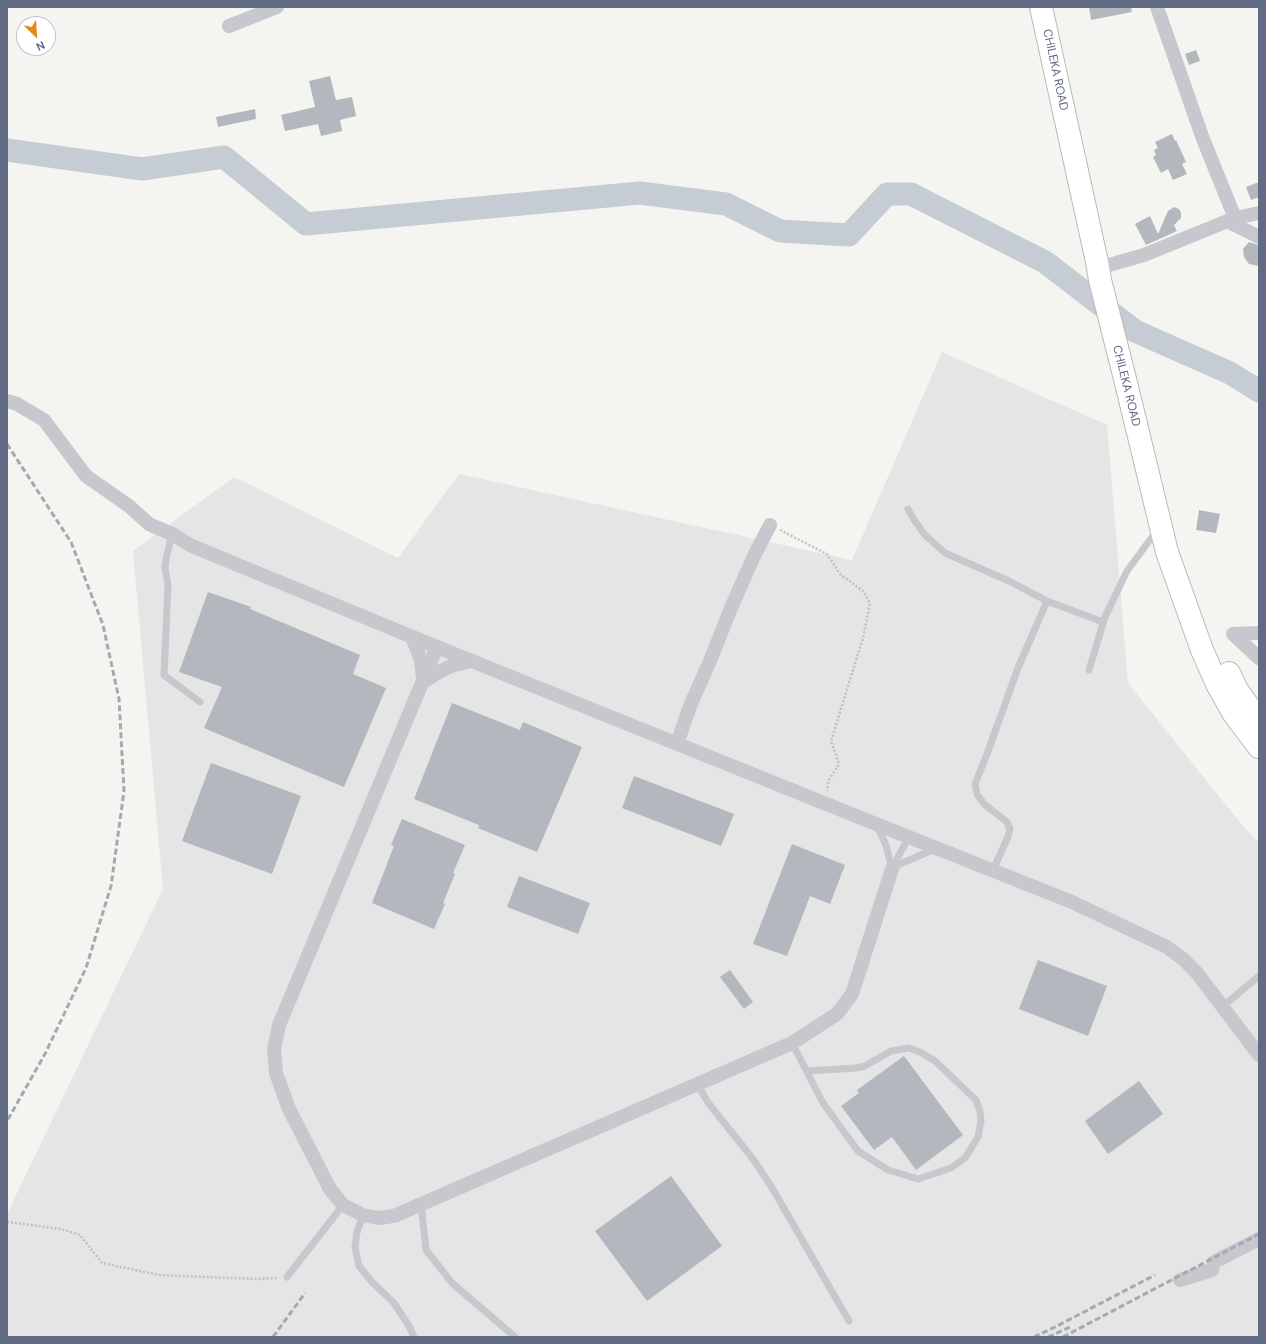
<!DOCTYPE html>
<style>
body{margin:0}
#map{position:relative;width:1266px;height:1344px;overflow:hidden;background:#f4f5f0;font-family:"DM Sans",sans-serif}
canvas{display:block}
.frame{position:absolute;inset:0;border:8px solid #626b84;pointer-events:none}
.north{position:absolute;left:16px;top:16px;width:40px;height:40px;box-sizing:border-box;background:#fff;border:1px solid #c0c4ce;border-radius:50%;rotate:155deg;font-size:11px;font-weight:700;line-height:16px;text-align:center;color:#626b84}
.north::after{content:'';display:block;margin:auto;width:14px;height:18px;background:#ef8417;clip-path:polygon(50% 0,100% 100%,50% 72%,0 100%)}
</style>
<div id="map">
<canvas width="1266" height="1344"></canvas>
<div class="frame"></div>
<div class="north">N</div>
</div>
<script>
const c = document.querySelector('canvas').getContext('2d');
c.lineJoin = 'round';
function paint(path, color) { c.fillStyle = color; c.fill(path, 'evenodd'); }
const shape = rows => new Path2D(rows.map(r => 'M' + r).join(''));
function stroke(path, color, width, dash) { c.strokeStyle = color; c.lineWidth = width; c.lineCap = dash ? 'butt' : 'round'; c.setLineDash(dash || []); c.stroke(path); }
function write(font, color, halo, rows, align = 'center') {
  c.font = font + ' "DM Sans",sans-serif'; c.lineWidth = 4; c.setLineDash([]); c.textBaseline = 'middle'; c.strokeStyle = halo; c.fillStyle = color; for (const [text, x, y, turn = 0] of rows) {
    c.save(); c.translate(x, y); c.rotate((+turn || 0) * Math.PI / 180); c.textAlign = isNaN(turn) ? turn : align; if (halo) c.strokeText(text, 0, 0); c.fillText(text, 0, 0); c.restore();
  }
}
paint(shape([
 [942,352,1107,425,1128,683,1241,824,1259,843,1259,1337,7,1337,7,1214,163,889,133,551,234,477,398,558,459,474,852,560]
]), '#e4e5e4');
stroke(shape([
 [7,150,142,169,224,157,306,224,640,193,726,204,780,231,849,235,887,194,911,194,1045,262,1135,331,1230,373,1259,391]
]), '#c6ccd4', 23);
paint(shape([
 [1089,7,1131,7,1132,12,1091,20],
 [1196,50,1200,61,1189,65,1185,54],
 [330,76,336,100,352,97,356,116,340,120,342,131,321,136,318,124,285,131,281,115,315,107,309,81],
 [255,109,256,119,218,127,216,117],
 [1172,134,1175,141,1176,140,1186,162,1182,164,1187,174,1173,180,1168,169,1161,173,1153,157,1156,155,1154,150,1158,148,1155,142],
 [1259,182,1259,197,1251,200,1246,187],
 [1174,207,1179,209,1181,213,1181,218,1174,225,1177,231,1146,245,1135,224,1150,216,1158,234,1168,211],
 [1249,242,1259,245,1259,266,1249,264,1244,257,1243,249],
 [1199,510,1220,514,1216,533,1196,530],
 [208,592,251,607,250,609,360,655,353,674,386,688,344,787,204,728,222,687,179,672],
 [452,703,520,730,523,722,582,747,537,852,478,828,479,825,414,799],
 [211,763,301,796,272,874,182,841],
 [634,776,734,814,721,846,622,808],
 [402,819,465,845,453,873,455,874,443,903,445,904,434,929,372,903,394,846,391,845],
 [792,844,845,865,830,904,810,896,787,956,753,944],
 [519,876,590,903,578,934,507,907],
 [1038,960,1107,986,1088,1036,1019,1009],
 [730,970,753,1002,744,1009,720,977],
 [904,1056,963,1135,916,1170,892,1137,874,1150,841,1106,859,1093,857,1090],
 [1139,1081,1163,1114,1108,1154,1085,1121],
 [671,1176,722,1246,647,1301,595,1231]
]), '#b3b7be');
const highway = shape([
 [1041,7,1097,262,1100,280,1127,387,1167,552,1202,650,1217,684,1234,714,1259,747],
 [1229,673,1237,690,1259,721]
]);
stroke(highway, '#b9babe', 24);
stroke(shape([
 [780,530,827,554,840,574,864,592,870,603,863,638,831,741,839,764,829,780,827,791],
 [7,1222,61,1229,80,1235,102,1263,159,1275,256,1279,278,1278]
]), '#c0c0c3', 2.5, [2, 2]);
stroke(shape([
 [908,509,914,520,925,535,945,553,1009,581,1047,601,1103,622],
 [172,534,166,559,165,568,168,585,164,675,200,702],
 [1089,670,1105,617,1127,571,1158,529],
 [877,826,886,845,892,869],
 [892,868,909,837],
 [892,869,900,864,935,849],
 [993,870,1008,837,1010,829,1007,822,984,804,977,794,975,784,987,754,1018,668,1047,601],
 [1222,1007,1259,976],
 [792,1043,823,1103,858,1151,888,1170,918,1179,951,1168,965,1158,978,1137,981,1121,980,1111,976,1100,935,1061,920,1052,909,1048,891,1051,865,1066,856,1068,807,1071],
 [697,1084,709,1104,753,1159,771,1186,849,1321],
 [421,1204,426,1250,452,1283,515,1337],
 [363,1215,357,1232,355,1247,359,1266,372,1282,394,1303,409,1326,414,1337],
 [287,1277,343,1205]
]), '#c7c8cd', 7);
stroke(shape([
 [1157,7,1203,139,1235,218],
 [229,26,277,7],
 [1227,221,1259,237],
 [1109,265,1144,255,1235,218,1259,213],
 [7,401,17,404,44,420,86,476,129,506,149,524,172,534,192,546,437,647,876,824,1072,902,1167,947,1183,959,1197,973,1259,1055],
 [1259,633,1233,634,1259,658],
 [412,637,421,660,423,679],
 [437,647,279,1025,274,1049,276,1073,289,1109,330,1189,343,1205,363,1215,378,1218,394,1216,410,1209,792,1043,837,1014,852,994,892,869],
 [423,682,437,673,451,666,471,661],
 [677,744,690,706,710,661,731,608,754,556,770,525],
 [1180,1280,1212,1270,1214,1262,1259,1239]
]), '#c7c8cd', 14);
stroke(highway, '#fff', 22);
stroke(shape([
 [7,444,71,542,103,625,119,699,124,791,111,886,86,968,45,1054,7,1121],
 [273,1337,305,1293],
 [1034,1337,1057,1326,1155,1275],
 [1048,1337,1070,1327],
 [1063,1337,1259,1234]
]), '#a6a9b1', 3, [6, 3]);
write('12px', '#626b84', '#fff', [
 ["CHILEKA ROAD",1055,70,78],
 ["CHILEKA ROAD",1126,386,76]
]);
</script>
